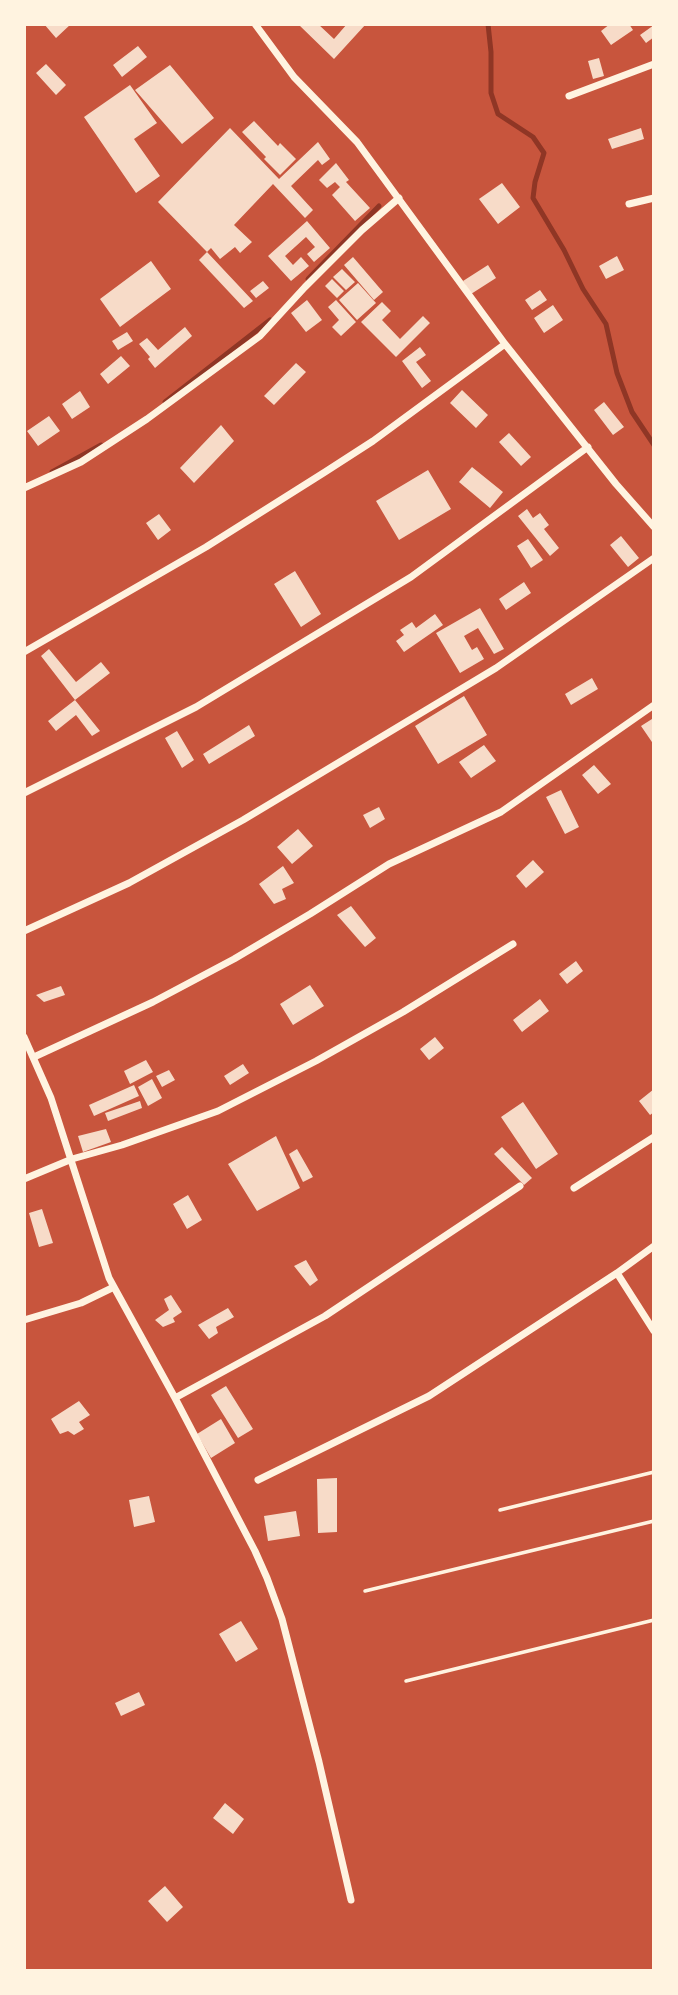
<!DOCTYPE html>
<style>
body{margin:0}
#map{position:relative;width:678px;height:1995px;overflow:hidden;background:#c8553d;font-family:Commissioner,sans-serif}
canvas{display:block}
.frame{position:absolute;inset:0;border:26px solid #fff3e0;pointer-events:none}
</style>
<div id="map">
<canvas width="678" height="1995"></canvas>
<div class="frame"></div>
</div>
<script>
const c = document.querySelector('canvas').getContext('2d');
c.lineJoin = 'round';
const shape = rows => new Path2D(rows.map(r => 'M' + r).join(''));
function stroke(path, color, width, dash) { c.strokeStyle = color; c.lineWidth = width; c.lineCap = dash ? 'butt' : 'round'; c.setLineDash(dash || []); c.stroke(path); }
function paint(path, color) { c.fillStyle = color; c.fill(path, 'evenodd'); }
stroke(shape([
 [488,24,491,52,491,93,498,114,533,137,544,153,535,182,533,198,564,250,583,289,606,324,617,373,632,412,654,445],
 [308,279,379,206],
 [165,402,270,320],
 [52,472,101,445]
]), '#8f3625', 5);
paint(shape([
 [44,24,71,24,56,38],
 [298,24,318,24,334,39,347,24,366,24,334,59],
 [610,24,629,24,633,30,611,45,601,31],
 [654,25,654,37,646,43,640,35],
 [138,46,147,57,122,77,113,65],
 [599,58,604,76,593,79,588,61],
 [46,64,66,85,56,95,36,73],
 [170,65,214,118,182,144,135,90],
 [130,85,157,123,134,139,160,176,136,193,84,117],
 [254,121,278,146,280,143,296,159,280,175,264,159,266,157,242,132],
 [230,128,279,179,318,142,330,159,322,165,318,160,291,186,313,210,305,218,273,184,234,225,252,242,240,253,235,247,220,259,211,248,207,252,158,202],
 [641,128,644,139,612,149,608,139],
 [336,163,349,180,346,182,370,208,355,221,332,195,340,187,335,182,327,188,319,180],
 [502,183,520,207,498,224,479,199],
 [307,221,330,248,314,262,307,254,315,247,306,237,285,256,293,265,301,257,309,266,291,281,268,256],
 [207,252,253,301,244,308,199,260],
 [617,256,624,270,606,279,599,266],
 [353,257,383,292,374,300,344,265],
 [151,261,171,289,120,327,100,299],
 [488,265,496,278,471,294,463,281],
 [342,269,355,282,346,290,333,277],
 [332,279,344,291,337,298,325,286],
 [263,281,269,288,256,298,250,291],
 [358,283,376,303,357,320,339,300],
 [540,290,547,300,532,310,525,300],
 [307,300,322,320,306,332,291,313],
 [336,300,356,322,341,336,332,327,339,320,328,307],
 [382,302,391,311,382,320,400,339,423,316,430,323,396,357,361,322],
 [553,305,563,320,544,333,534,318],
 [185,327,192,336,155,368,148,359,150,357,139,344,147,338,158,350],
 [127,332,133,341,118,350,112,341],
 [420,347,426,355,416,362,431,381,422,388,402,361],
 [121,356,130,366,108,384,100,374],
 [296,363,306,372,274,405,264,396],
 [462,390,488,415,476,428,450,403],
 [80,391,90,407,72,419,62,404],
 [604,402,624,427,613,435,594,410],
 [49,416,60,431,38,446,27,431],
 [221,425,234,441,194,483,180,468],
 [509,433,531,457,521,466,499,442],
 [472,467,503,492,490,508,459,482],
 [428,470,451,509,399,540,376,501],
 [527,509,533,518,540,513,549,525,544,529,559,548,550,556,518,516],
 [159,514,171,530,158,540,146,523],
 [621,536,639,558,628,567,610,545],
 [528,539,543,560,531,568,517,546],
 [295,571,321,614,301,627,274,584],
 [524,582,531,593,506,610,499,599],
 [480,608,504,649,494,654,478,628,464,636,472,650,477,647,484,659,460,673,436,633],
 [435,614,443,625,404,652,396,641,404,635,400,630,412,622,416,628],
 [49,649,76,682,101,662,110,673,75,700,41,656],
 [592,678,598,689,571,705,565,694],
 [464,696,487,735,438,764,415,726],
 [75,700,100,731,92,736,76,715,56,731,48,721],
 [652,719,654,722,654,745,641,726],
 [249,725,255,736,209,764,203,754],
 [177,731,194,760,182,768,165,738],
 [484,745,496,761,471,778,459,762],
 [594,765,611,784,598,794,582,775],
 [561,790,579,827,565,834,546,797],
 [379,807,385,819,370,828,363,815],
 [298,829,313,846,292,864,277,847],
 [533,860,544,872,526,888,516,876],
 [283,866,294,883,282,889,286,899,274,904,259,884],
 [351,906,376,938,365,947,337,915],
 [576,961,583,971,567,984,559,974],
 [310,985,324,1006,293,1025,280,1004],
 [61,986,65,995,44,1002,36,995],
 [540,999,549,1011,522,1032,513,1020],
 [435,1037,444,1048,429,1060,420,1049],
 [146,1060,153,1072,130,1084,124,1071],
 [243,1064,249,1073,230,1085,224,1076],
 [169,1070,175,1080,162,1087,156,1076],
 [152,1079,162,1098,148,1106,138,1087],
 [134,1085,139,1096,94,1116,89,1105],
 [654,1089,654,1112,650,1115,639,1101],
 [140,1101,142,1108,108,1121,105,1113],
 [523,1102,558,1154,536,1169,501,1117],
 [106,1129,111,1142,83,1152,78,1136],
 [276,1136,300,1188,257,1211,228,1164],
 [502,1147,532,1178,524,1185,494,1154],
 [297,1149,313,1177,303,1182,289,1154],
 [188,1195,202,1220,187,1229,173,1204],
 [42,1209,53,1243,39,1247,29,1213],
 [306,1260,318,1280,310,1286,294,1266],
 [171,1295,182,1312,173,1318,175,1322,163,1327,155,1320,169,1310,164,1299],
 [228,1308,234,1317,216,1327,218,1333,209,1339,198,1325],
 [226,1386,253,1429,238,1438,211,1395],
 [79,1401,90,1415,79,1422,84,1429,74,1435,68,1431,60,1434,51,1419],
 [221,1419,235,1443,211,1458,197,1434],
 [337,1478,337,1532,318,1533,317,1479],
 [149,1496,155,1522,134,1527,129,1500],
 [296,1511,300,1536,268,1541,264,1516],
 [241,1621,258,1649,236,1662,219,1634],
 [139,1692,145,1705,121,1716,115,1703],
 [225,1803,244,1819,233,1834,213,1818],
 [165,1886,183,1907,167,1922,148,1901]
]), '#f7dbc8');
stroke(shape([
 [500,1510,654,1472],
 [365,1591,654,1521],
 [406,1681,654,1620]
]), '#fff3e0', 3.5);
stroke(shape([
 [255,24,294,77,357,142,505,344,616,484,654,527],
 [569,96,654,64],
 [629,204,654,198],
 [24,488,81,462,147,419,260,336,305,287,362,230,399,198],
 [24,652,206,547,325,472,373,441,505,344],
 [24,793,196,707,411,577,588,447],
 [24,931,129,883,243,820,496,668,654,558],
 [24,1037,51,1098,109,1278,175,1398,255,1551,267,1578,282,1619,319,1762,351,1900],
 [34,1057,153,1002,234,959,310,914,389,864,501,812,654,705],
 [24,1179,72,1159,122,1145,218,1111,316,1061,403,1012,513,944],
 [574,1188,654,1137],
 [617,1273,654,1331],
 [24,1320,81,1303,114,1287],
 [175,1398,325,1316,520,1186],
 [258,1480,429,1396,617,1273,654,1246]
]), '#fff3e0', 7);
</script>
